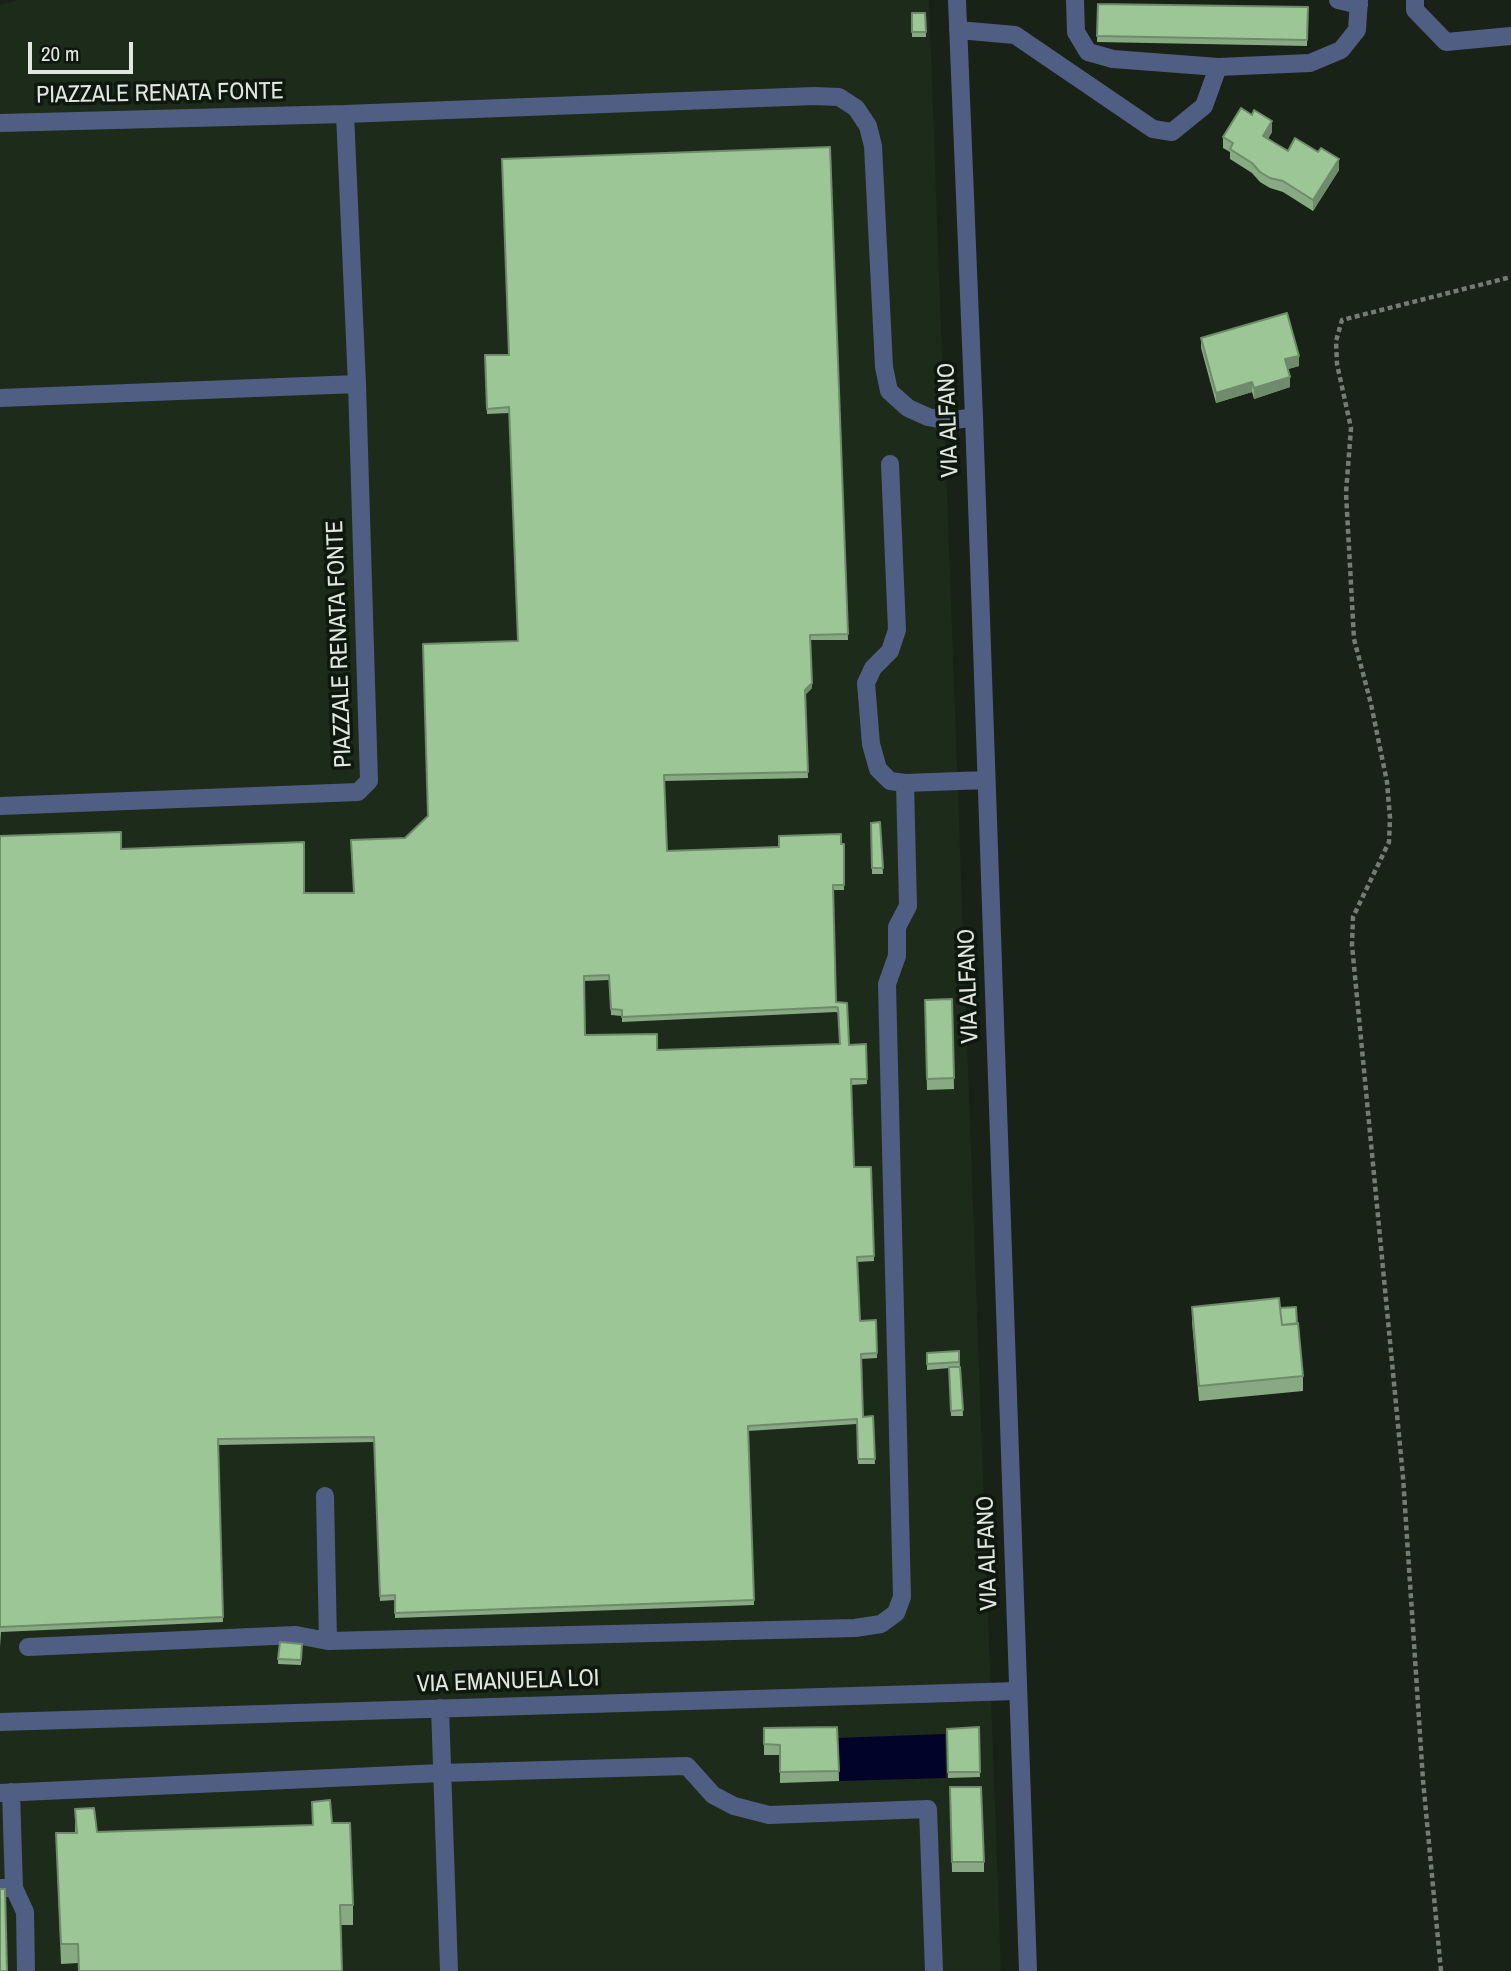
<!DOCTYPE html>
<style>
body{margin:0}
#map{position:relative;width:1511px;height:1971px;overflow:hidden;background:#182217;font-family:"Archivo Narrow",sans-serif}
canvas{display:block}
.scale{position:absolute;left:28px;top:42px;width:105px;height:32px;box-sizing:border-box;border:4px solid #e1e8e0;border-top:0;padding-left:9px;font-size:21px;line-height:24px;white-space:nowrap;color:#e1e8e0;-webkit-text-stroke:5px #0f180e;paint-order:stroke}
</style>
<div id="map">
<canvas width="1511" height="1971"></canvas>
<div class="scale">20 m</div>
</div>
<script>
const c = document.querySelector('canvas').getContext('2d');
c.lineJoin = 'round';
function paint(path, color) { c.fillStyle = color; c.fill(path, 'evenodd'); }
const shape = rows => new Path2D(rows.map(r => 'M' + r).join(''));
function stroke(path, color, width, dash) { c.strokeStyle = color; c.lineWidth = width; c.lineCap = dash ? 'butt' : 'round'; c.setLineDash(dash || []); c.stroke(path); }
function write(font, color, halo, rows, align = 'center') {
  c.font = font + ' "Archivo Narrow",sans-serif'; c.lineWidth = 7; c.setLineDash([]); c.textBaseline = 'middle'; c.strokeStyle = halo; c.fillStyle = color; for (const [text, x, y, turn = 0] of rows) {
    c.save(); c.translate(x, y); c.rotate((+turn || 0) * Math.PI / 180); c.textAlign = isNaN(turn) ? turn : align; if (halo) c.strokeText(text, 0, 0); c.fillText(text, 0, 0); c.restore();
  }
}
paint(shape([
 [19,0,929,0,1001,1971,0,1971,0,5]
]), '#1d2b1b');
paint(shape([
 [945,1734,946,1778,839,1781,837,1738]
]), '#020329');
stroke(shape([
 [1441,1971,1423,1780,1403,1477,1352,945,1353,917,1389,842,1390,818,1387,782,1371,704,1354,639,1346,493,1351,428,1337,364,1336,341,1342,320,1511,277]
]), '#747c73', 4.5, [5, 3.5]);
stroke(shape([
 [957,0,974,417,1028,1971],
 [1075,0,1076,32,1088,52,1113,59,1218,67,1310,63,1341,50,1357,30,1359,0],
 [1338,0,1359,5],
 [1415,0,1415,10,1446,42,1511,36],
 [958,30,1015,35,1153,129,1172,132,1204,106,1218,67],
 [0,123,345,114,814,96,839,97,856,108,868,126,873,146,884,367,889,391,908,408,928,417,949,421,974,417],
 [0,398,357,384],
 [890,464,897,630,890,651,873,668,866,683,871,744,878,769,890,781,905,783,986,780],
 [0,806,358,792,369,781,357,384,345,114],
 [325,1496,328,1641],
 [28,1647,296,1635,328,1641,855,1628,881,1624,896,1613,902,1597,887,984,897,956,897,927,908,906,905,783],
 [440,1708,449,1971],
 [0,1722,1017,1691],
 [0,1793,441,1773,687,1766,713,1795,734,1806,769,1815,928,1809,934,1971],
 [0,1888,14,1888,11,1792],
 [14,1888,25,1912,26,1971]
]), '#515e83', 18);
paint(shape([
 [1098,4,1308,7,1307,46,1097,42],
 [912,13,925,13,926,37,912,37],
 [1272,132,1268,139,1288,151,1339,170,1313,211,1283,192,1270,188,1260,182,1252,173,1230,159,1230,152,1223,148,1223,137],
 [830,147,848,640,810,640,812,688,805,695,808,778,664,781,667,851,844,844,844,890,833,890,836,1002,849,1045,866,1044,867,1084,851,1085,854,1167,871,1167,874,1261,857,1262,860,1321,876,1320,877,1358,861,1359,863,1417,873,1416,875,1464,858,1464,857,1424,748,1431,754,1605,395,1618,395,1600,380,1601,374,1442,218,1445,223,1622,1,1632,0,1647,0,836,121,849,304,893,354,893,428,816,518,641,509,413,487,414,485,360,508,355],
 [609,980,611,1015,622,1016,622,1022,836,1012,838,1013,840,1044,657,1050,585,1035,584,981],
 [1201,338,1299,366,1288,369,1290,387,1254,399,1252,392,1216,403,1201,348],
 [880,822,883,874,872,874,871,823],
 [952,999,954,1089,927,1090,925,1000],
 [1192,1307,1280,1308,1303,1376,1303,1391,1199,1401,1192,1322],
 [959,1351,963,1416,951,1416,949,1368,927,1370,927,1353],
 [302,1644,301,1665,278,1664,278,1659],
 [837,1727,839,1781,780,1783,780,1755,764,1755,764,1728],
 [979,1727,980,1777,948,1778,947,1729],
 [950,1787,984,1862,984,1872,952,1872],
 [312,1802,332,1823,353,1905,353,1925,341,1925,342,1971,79,1971,78,1963,61,1964,56,1833,75,1833,75,1809,97,1832,312,1825]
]), '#87aa82');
paint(shape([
 [1272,121,1272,132,1263,146,1263,136],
 [1339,159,1339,170,1313,211,1313,200],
 [1299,356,1299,366,1285,370,1285,359],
 [1290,377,1290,387,1254,399,1254,388],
 [1252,382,1252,392,1216,403,1216,393],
 [812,683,812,688,805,695,805,690]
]), '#6e8b6a');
const building = shape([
 [1098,4,1308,7,1307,40,1097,36,1098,4],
 [912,13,925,13,926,32,912,32,912,13],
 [1241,108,1252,115,1254,110,1272,121,1263,136,1288,151,1295,138,1318,152,1321,148,1339,159,1313,200,1283,181,1270,178,1260,172,1252,163,1230,149,1233,143,1223,137,1241,108],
 [830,147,848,634,810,635,812,683,805,690,808,772,664,775,667,851,779,847,779,836,841,834,841,844,844,844,844,885,833,885,836,1002,847,1003,849,1045,866,1044,867,1079,851,1079,854,1167,871,1167,874,1256,857,1257,860,1321,876,1320,877,1353,861,1354,863,1417,873,1416,875,1459,858,1459,857,1419,748,1426,754,1600,395,1613,395,1595,380,1596,374,1437,218,1439,223,1617,0,1627,0,836,121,832,121,849,304,842,304,893,354,893,351,840,405,838,428,816,423,644,518,641,509,407,487,409,485,355,509,355,502,159,830,147],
 [609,975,611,1009,622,1010,622,1017,836,1007,838,1008,840,1044,657,1050,657,1034,585,1035,584,976,609,975],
 [1287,313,1299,356,1285,359,1290,377,1254,388,1252,382,1216,393,1201,338,1287,313],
 [880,822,883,868,872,868,871,823,880,822],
 [952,999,954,1078,927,1079,925,1000,952,999],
 [1279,1298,1282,1325,1298,1323,1303,1376,1199,1386,1192,1307,1279,1298],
 [1296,1307,1297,1324,1282,1325,1280,1308,1296,1307],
 [959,1351,959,1362,927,1364,927,1353,959,1351],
 [949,1367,960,1367,963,1410,951,1411,949,1367],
 [280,1642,302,1644,301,1660,278,1659,280,1642],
 [837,1727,839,1771,780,1772,780,1745,764,1744,764,1728,837,1727],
 [979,1727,980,1772,948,1772,947,1729,979,1727],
 [950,1787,981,1787,984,1862,952,1862,950,1787],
 [330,1800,332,1823,350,1823,353,1905,340,1905,342,1971,79,1971,78,1944,61,1944,56,1833,77,1833,75,1809,94,1808,97,1832,313,1825,312,1802,330,1800],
 [0,1889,5,1889,7,1971,0,1971,0,1889]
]);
paint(building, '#9dc697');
stroke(building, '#6e8b6a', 2);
write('24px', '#e1e8e0', '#0f180e', [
 ["PIAZZALE RENATA FONTE",160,94,-1],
 ["VIA ALFANO",949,420,-92],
 ["PIAZZALE RENATA FONTE",340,644,-92],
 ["VIA ALFANO",969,986,-92],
 ["VIA ALFANO",988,1553,-92],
 ["VIA EMANUELA LOI",508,1682,-2]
]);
</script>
